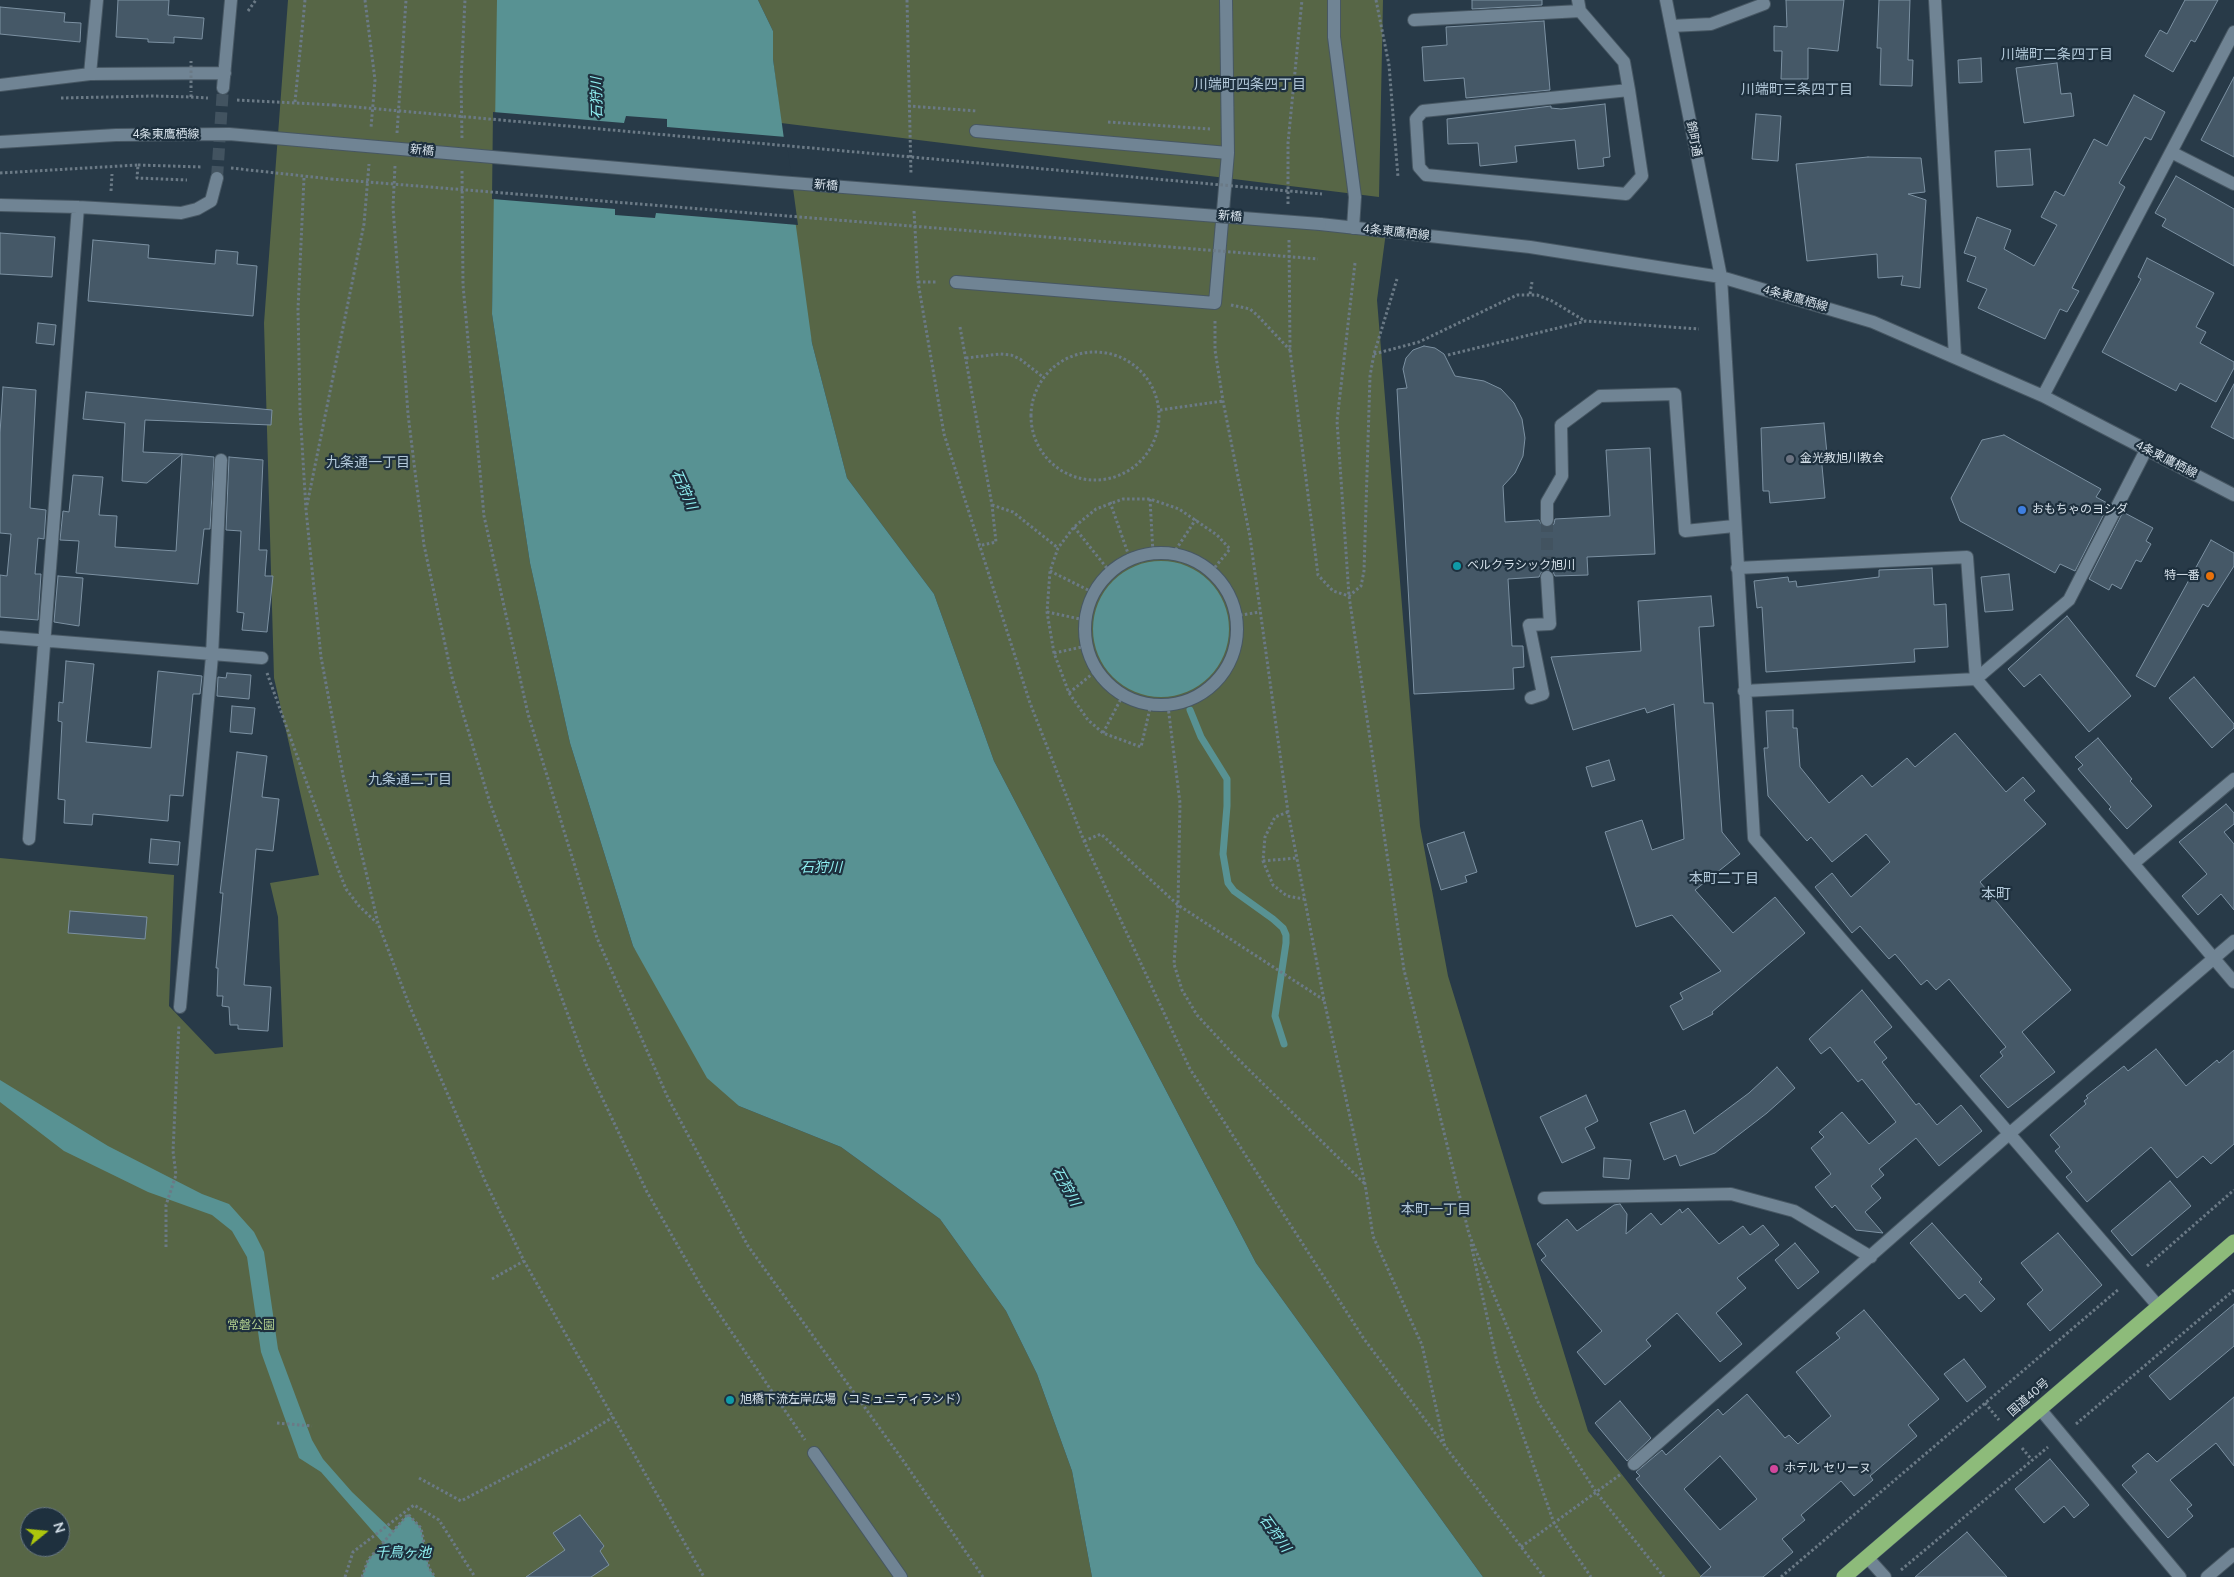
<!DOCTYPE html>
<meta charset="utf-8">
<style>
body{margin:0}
#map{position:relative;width:2234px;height:1577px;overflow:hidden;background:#283a48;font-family:"Nunito Sans",sans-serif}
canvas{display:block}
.north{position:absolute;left:20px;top:1507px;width:50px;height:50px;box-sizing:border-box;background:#1e303e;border:1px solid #687783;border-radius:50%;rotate:73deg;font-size:14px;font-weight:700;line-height:20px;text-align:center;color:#d6e1ea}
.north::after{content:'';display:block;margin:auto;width:18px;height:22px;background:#adc60d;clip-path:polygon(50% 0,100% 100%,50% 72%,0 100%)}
</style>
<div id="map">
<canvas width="2234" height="1577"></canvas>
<div class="north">N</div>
</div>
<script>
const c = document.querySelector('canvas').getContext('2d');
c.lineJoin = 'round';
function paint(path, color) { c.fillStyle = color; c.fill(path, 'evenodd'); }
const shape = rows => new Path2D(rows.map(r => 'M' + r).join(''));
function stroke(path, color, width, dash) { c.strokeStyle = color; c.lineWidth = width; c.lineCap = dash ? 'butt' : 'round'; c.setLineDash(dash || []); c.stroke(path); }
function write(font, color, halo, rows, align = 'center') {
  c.font = font + ' "Nunito Sans","Noto Sans JP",sans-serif'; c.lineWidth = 4.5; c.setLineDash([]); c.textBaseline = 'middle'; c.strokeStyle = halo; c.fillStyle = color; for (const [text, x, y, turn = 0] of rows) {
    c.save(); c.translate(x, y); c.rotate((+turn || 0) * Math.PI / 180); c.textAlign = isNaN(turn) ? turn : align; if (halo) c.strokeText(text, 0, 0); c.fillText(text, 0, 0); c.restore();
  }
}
paint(shape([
 [288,0,501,0,492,314,530,563,570,743,633,946,739,1106,841,1147,940,1219,1006,1311,1037,1374,1072,1471,1092,1577,0,1577,0,858,174,875,169,1006,215,1054,283,1047,278,917,270,883,319,875,274,678,264,323],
 [30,1517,60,1517,60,1547,30,1547],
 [758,0,1383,0,1379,197,781,123,773,59,773,31],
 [779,182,1386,232,1377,300,1420,826,1448,976,1588,1431,1702,1577,1483,1577,1256,1263,994,761,934,594,847,478,812,343]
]), '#576646');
paint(shape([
 [497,0,758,0,773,31,773,59,812,343,847,478,934,594,994,761,1256,1263,1483,1577,1092,1577,1072,1471,1037,1374,1006,1311,940,1219,841,1147,739,1106,707,1078,633,946,570,743,530,563,492,314],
 '1093 629a68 68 0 1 1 136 0a68 68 0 1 1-136 0Z',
 [0,1080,108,1146,202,1194,229,1204,254,1232,264,1252,278,1349,312,1440,323,1459,352,1492,393,1531,408,1514,421,1528,429,1568,435,1577,362,1577,368,1560,383,1543,321,1472,299,1458,261,1352,247,1257,232,1231,212,1215,148,1192,64,1151,0,1102]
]), '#589293');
paint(shape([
 [493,112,624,123,626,116,667,119,667,127,786,137,798,225,656,213,655,218,615,215,615,209,492,199]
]), '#283a48');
stroke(shape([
 [1190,710,1201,737,1227,779,1227,806,1223,854,1228,883,1234,891,1273,919,1283,928,1286,935,1286,943,1275,1016,1284,1044]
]), '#589293', 7);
const building = shape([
 [118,0,169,0,168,15,204,18,202,39,174,37,174,43,148,42,148,39,116,37,118,0],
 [1472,0,1542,0,1542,5,1472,9,1472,0],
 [1786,0,1844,0,1838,51,1808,48,1808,79,1781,79,1782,51,1774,51,1774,26,1787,27,1786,0],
 [1879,0,1910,0,1908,60,1913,60,1912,86,1880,85,1881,48,1877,48,1879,0],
 [2185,0,2218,0,2195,42,2191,40,2173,72,2145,56,2160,30,2167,34,2185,0],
 [0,7,65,13,64,22,81,23,80,42,0,34,0,7],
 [1544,21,1550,90,1466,98,1464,78,1424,81,1422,47,1447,45,1446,27,1544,21],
 [1981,58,1982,82,1959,83,1958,60,1981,58],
 [2057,63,2061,94,2071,93,2074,116,2024,123,2016,68,2057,63],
 [2234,77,2234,157,2201,140,2234,77],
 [2134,95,2165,112,2151,140,2145,137,2119,183,2125,187,2072,288,2079,291,2067,312,2060,309,2045,339,1978,308,1987,289,1967,281,1976,257,1964,253,1977,217,2011,230,2004,249,2034,266,2057,225,2041,217,2055,191,2064,196,2094,139,2107,146,2134,95],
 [1605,104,1610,157,1603,158,1604,166,1578,169,1575,140,1515,146,1517,162,1480,166,1478,143,1448,144,1447,119,1551,106,1551,108,1561,109,1605,104],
 [1756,114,1781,116,1778,161,1752,159,1756,114],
 [2030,149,2033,185,1997,187,1995,151,2030,149],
 [1868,157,1921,158,1925,192,1908,194,1926,200,1920,288,1901,285,1903,276,1878,278,1877,254,1807,261,1796,164,1868,157],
 [2176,176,2234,209,2234,266,2162,226,2166,219,2155,213,2176,176],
 [0,233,55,237,52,277,0,274,0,233],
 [93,240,149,245,148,258,215,264,216,250,238,252,237,264,257,266,253,316,88,301,93,240],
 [2147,258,2214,293,2196,327,2206,332,2200,343,2234,362,2234,368,2216,402,2180,383,2176,391,2102,352,2141,279,2138,277,2147,258],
 [38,323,56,325,54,345,36,343,38,323],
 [1424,346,1435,348,1444,354,1455,376,1484,381,1501,389,1514,403,1522,419,1525,438,1523,456,1515,473,1503,486,1505,522,1539,520,1543,527,1547,528,1554,524,1555,519,1610,516,1606,450,1650,448,1655,554,1587,557,1588,575,1555,576,1553,572,1547,569,1542,571,1539,577,1508,579,1512,646,1523,646,1524,667,1513,668,1514,689,1414,694,1397,389,1407,388,1403,369,1406,358,1413,350,1424,346],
 [2234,384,2234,439,2211,427,2234,384],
 [3,387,36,390,30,508,46,510,44,539,38,538,35,574,41,574,38,620,0,617,0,575,7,576,11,534,0,533,0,433,3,387],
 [86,392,272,410,271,425,145,420,143,452,182,454,147,483,122,481,125,423,83,419,86,392],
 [1824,423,1827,454,1821,455,1825,498,1770,503,1769,491,1763,491,1761,428,1824,423],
 [2004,435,2101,489,2096,497,2109,504,2075,571,2060,564,2055,573,1960,521,1951,498,1982,440,2004,435],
 [182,454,214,457,210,529,204,529,198,584,76,573,79,541,60,540,63,511,69,512,73,475,103,477,99,515,117,516,115,547,176,551,182,454],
 [229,457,263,460,259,550,267,550,265,576,273,576,267,632,242,630,244,613,237,612,241,531,226,530,229,457],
 [2123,512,2153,528,2146,541,2151,544,2141,562,2136,560,2121,589,2112,584,2109,590,2089,579,2123,512],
 [2211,540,2234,553,2234,566,2208,607,2203,604,2155,687,2136,676,2211,540],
 [1932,568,1934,605,1946,604,1948,647,1914,649,1915,662,1766,672,1762,607,1757,608,1754,581,1788,577,1789,582,1796,581,1797,587,1879,577,1879,570,1932,568],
 [2009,574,2013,610,1985,612,1981,577,2009,574],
 [58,576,83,578,79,626,54,622,58,576],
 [1711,596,1714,626,1699,627,1704,703,1713,703,1722,832,1740,854,1695,890,1733,933,1775,897,1805,933,1712,1012,1713,1014,1683,1030,1670,1006,1683,999,1680,993,1721,971,1672,915,1636,927,1605,832,1642,820,1652,850,1684,839,1674,704,1647,713,1645,708,1573,730,1551,657,1641,651,1638,601,1711,596],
 [2067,616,2131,696,2089,732,2040,674,2024,687,2008,669,2067,616],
 [66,661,94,664,86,742,151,748,158,671,202,676,200,694,193,694,183,796,170,795,168,821,93,814,92,825,64,823,65,800,58,799,62,722,58,721,59,702,63,703,66,661],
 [227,673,251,675,249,699,217,696,218,677,226,678,227,673],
 [2194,677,2234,724,2234,728,2212,748,2169,698,2194,677],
 [232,706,255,708,252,734,230,732,232,706],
 [1793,710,1793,728,1797,728,1800,767,1829,803,1862,775,1872,787,1907,758,1915,767,1955,733,2006,792,2023,777,2035,791,2024,800,2046,824,1980,882,2071,990,2022,1032,2055,1072,2008,1108,1980,1076,2003,1056,2000,1052,2006,1047,1949,979,1936,990,1927,980,1921,985,1895,954,1889,959,1860,926,1852,933,1815,887,1832,873,1851,897,1890,862,1866,834,1832,862,1811,837,1807,841,1768,796,1764,748,1768,748,1766,711,1793,710],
 [2098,738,2132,779,2130,781,2152,806,2127,829,2109,809,2111,807,2078,769,2083,765,2075,757,2098,738],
 [237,752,267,756,262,797,279,799,273,851,256,849,244,985,271,987,268,1031,238,1029,238,1025,230,1025,229,1007,222,1006,223,996,217,996,218,968,216,968,223,893,220,893,237,752],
 [1609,760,1615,780,1592,787,1586,767,1609,760],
 [2226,804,2234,813,2234,824,2224,832,2234,844,2234,910,2221,894,2198,915,2182,896,2207,874,2179,842,2226,804],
 [1464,832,1477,872,1465,876,1467,882,1441,890,1427,844,1464,832],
 [151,839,180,842,178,865,149,863,151,839],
 [70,911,147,917,145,939,68,933,70,911],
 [1862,990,1892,1027,1874,1042,1887,1058,1882,1062,1916,1105,1919,1103,1937,1125,1961,1105,1982,1131,1939,1166,1916,1138,1879,1169,1884,1175,1871,1186,1881,1198,1865,1212,1883,1233,1856,1230,1835,1205,1832,1208,1815,1187,1831,1174,1811,1148,1824,1137,1819,1132,1842,1112,1869,1144,1896,1122,1862,1079,1858,1082,1830,1047,1821,1054,1809,1039,1862,990],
 [2156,1049,2186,1086,2217,1060,2219,1063,2234,1050,2234,1144,2211,1164,2203,1156,2177,1178,2151,1147,2087,1202,2066,1177,2072,1172,2055,1151,2060,1147,2050,1135,2086,1104,2084,1101,2088,1098,2086,1096,2124,1066,2128,1071,2156,1049],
 [1777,1067,1795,1088,1767,1113,1715,1153,1680,1166,1676,1155,1664,1160,1650,1123,1685,1110,1694,1134,1749,1093,1777,1067],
 [1586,1095,1598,1121,1585,1128,1595,1148,1562,1163,1540,1117,1586,1095],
 [1604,1158,1631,1160,1629,1179,1603,1177,1604,1158],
 [2170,1181,2191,1206,2132,1256,2111,1231,2170,1181],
 [1620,1204,1627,1214,1626,1234,1651,1213,1661,1225,1680,1209,1682,1213,1688,1208,1719,1244,1743,1226,1750,1235,1763,1225,1779,1245,1737,1278,1746,1288,1716,1313,1742,1344,1720,1362,1677,1313,1646,1340,1651,1346,1605,1385,1577,1352,1602,1331,1541,1260,1546,1256,1537,1244,1567,1219,1577,1231,1614,1205,1620,1204],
 [1932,1223,1982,1279,1979,1282,1995,1299,1981,1312,1965,1294,1959,1299,1910,1243,1932,1223],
 [2058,1233,2102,1285,2050,1331,2027,1304,2043,1290,2021,1263,2058,1233],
 [1795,1243,1819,1272,1798,1289,1775,1260,1795,1243],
 [2234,1304,2234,1346,2170,1400,2149,1376,2234,1304],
 [1864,1310,1939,1399,1908,1425,1917,1436,1870,1476,1873,1480,1854,1496,1841,1481,1801,1515,1805,1520,1782,1539,1793,1552,1763,1577,1700,1577,1711,1567,1636,1479,1640,1476,1636,1472,1662,1450,1666,1455,1718,1409,1723,1415,1747,1394,1785,1438,1789,1435,1798,1444,1831,1416,1796,1372,1840,1338,1836,1333,1864,1310],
 [1720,1456,1757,1499,1720,1530,1684,1489,1720,1456],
 [1964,1359,1986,1387,1967,1402,1944,1374,1964,1359],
 [2234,1397,2234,1466,2216,1443,2170,1480,2192,1505,2187,1509,2193,1516,2168,1538,2122,1485,2137,1472,2132,1466,2148,1453,2157,1462,2234,1397],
 [1620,1401,1651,1438,1627,1461,1595,1423,1620,1401],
 [2050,1459,2089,1505,2074,1518,2064,1506,2044,1523,2015,1489,2050,1459],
 [580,1515,604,1546,600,1551,609,1565,591,1577,526,1577,565,1550,553,1533,580,1515],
 [1967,1532,2007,1577,1915,1577,1939,1556,1967,1532]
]);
paint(building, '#455867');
stroke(building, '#7c91a2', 1);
stroke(shape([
 [217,178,223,88],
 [1547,520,1547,577]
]), '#425360', 12, [12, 6]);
const minor = shape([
 [1334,0,1334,37,1355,197,1353,228],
 [1578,0,1580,11,1624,62,1629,90,1642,176,1626,194,1426,175,1419,167,1416,119,1423,111,1629,90],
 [1666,0,1721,277,1754,838,2158,1306],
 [1935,0,1955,357],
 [1414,20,1580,11],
 [1671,26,1711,24,1764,4],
 [90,74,97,0],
 [0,85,90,74,225,73],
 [223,88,231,0],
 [976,131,1228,153],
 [0,142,116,135,229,134,332,143],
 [2171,152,2234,184],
 [0,205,78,207,181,213,197,209,211,201,217,178],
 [1320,224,1530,247,1721,277,1873,322,2043,396,2234,495],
 [956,282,1215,303,1228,153,1226,0],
 [2043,396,2234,32],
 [1547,520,1547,502,1562,476,1561,425,1600,396,1675,394,1685,531,1734,526],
 '1085 629a76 76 0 1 1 152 0a76 76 0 1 1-152 0Z',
 [1737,568,1967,557,1976,679,2234,982],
 [0,637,262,658],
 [1744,691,1976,679,2069,600,2146,450],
 [1531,698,1543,694,1529,625,1550,624,1547,577],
 [29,839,78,207],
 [2134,863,2234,779],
 [180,1007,212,656,221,460],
 [1544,1198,1731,1194,1794,1211,1871,1257],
 [2040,1409,2180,1577],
 [814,1453,901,1577],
 [1634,1464,2009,1134,2234,941],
 [1867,1557,1885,1577],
 [2207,1577,2234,1554]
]);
const highway = shape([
 [1844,1577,2234,1242]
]);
stroke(minor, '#475763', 14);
stroke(highway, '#475763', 16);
stroke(shape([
 [365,0,375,80,371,128],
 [907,0,911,175],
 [1376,0,1389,65,1398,177],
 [248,11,256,0],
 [191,97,208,98],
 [61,98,153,96,191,97,191,91],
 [237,100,334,105],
 [295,102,305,0],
 [908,106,977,111],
 [1108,122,1210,129],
 [397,133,406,0],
 [462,138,461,81,465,0],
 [138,165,202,167],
 [395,166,393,207,408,414,424,545,452,677,490,803,586,1064,647,1192,705,1293,805,1440],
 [231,168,331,179],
 [462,171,463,285,484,516,528,714,597,938,668,1098,748,1246,902,1459,983,1577],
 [0,173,138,165,137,178,187,180],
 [304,178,298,309,300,410,306,510,321,657,343,775,378,923,410,1007,486,1183,524,1261,704,1577],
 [111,191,112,174],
 [1288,204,1288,143,1302,0],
 [914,211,918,282,944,434,1030,703,1084,841,1190,1069,1364,1339,1544,1577],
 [1289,240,1290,350,1318,575,1333,591,1349,596,1361,586,1364,571,1370,376,1374,354,1397,279],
 [1355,263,1337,421,1349,596,1404,970,1469,1234,1538,1402,1596,1492,1664,1577],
 [918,282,938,282],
 [1530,294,1532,282],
 [1231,305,1250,309,1257,315,1290,350],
 [1215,321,1215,350,1223,401,1250,537,1288,812,1324,1000,1365,1184,1373,1236,1422,1345,1445,1447],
 [960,327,992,505,996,542,978,546],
 '1031 416a64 64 0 1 1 128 0a64 64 0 1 1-128 0Z',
 [1374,354,1419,342,1517,295,1537,295,1552,301,1585,321],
 [1448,355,1586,321,1699,329],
 [966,358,1000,354,1011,355,1020,359,1043,377],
 [1160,410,1223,401],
 [1150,499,1153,553],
 [1110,502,1130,559],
 [307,505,364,224,369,164],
 [992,505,1013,512,1058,548],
 [1074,527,1110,572],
 [1173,554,1196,519],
 [1050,571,1094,593],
 [1047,612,1085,620],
 [1235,616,1260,612],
 [1054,653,1087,646],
 [267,673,338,869,346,889,359,906,377,923],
 [1069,693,1097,670],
 [1151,704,1141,747,1103,733,1088,720,1069,693,1054,653,1047,612,1050,571,1058,548,1074,527,1096,509,1123,499,1150,499,1179,509,1217,535,1230,549,1211,572],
 [1168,706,1180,803,1178,905,1174,964,1182,990,1197,1015,1233,1054,1365,1184],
 [1103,733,1123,695],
 [1288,812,1275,817,1265,837,1263,861,1273,885,1287,896,1304,899],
 [1084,841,1101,834,1178,905,1324,1000],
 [1263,861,1296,858],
 [1471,1244,1497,1362,1554,1523,1591,1577],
 [166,1247,166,1205,176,1175,173,1151,179,1024],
 [2147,1266,2234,1190],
 [492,1279,524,1261],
 [1985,1403,1999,1420],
 [277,1423,312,1426],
 [2076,1424,2234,1290],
 [2022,1448,2032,1460],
 [419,1478,461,1501,573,1442,613,1417],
 [1521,1547,1621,1474],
 [1901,1570,2048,1447],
 [345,1577,353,1552,414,1505,439,1520,475,1577],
 [362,1577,368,1560,408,1514,421,1528,429,1568,435,1577],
 [1781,1577,2119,1289]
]), '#6b7a86', 3, [2.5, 2.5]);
stroke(minor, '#708494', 12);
stroke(highway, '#8dbb7a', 15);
const minorBridge = shape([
 [332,143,779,182,1320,224]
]);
stroke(minorBridge, '#475763', 14, []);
stroke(shape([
 [191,88,191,61],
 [334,105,1322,194],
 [331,179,1318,259]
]), '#6b7a86', 3, [2.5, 2.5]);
stroke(minorBridge, '#708494', 12);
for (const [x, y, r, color] of [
 [1790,459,5,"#6b7280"],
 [2022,510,5,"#3f7fe0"],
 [1457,566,5,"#0f9aa8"],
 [2210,576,5,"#e8710a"],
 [730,1400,5,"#0f9aa8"],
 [1774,1469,5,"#d1479c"]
]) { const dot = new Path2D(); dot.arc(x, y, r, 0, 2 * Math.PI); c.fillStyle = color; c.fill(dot); stroke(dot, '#1e303e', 2); }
write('12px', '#d6e1ea', '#1e303e', [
 ["4条東鷹栖線",166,135],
 ["錦町通",1693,139,79],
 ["新橋",422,151,5],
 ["新橋",826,186,4],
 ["新橋",1230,217,4],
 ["4条東鷹栖線",1396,233,6],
 ["4条東鷹栖線",1795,299,16],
 ["4条東鷹栖線",2166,460,27],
 ["国道40号",2029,1398,-41]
]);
write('12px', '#d6e1ea', '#1e303e', [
 ["金光教旭川教会",1800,459],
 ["おもちゃのヨシダ",2032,510],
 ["ベルクラシック旭川",1467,566],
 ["特一番",2200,576,"right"],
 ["旭橋下流左岸広場（コミュニティランド）",740,1400],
 ["ホテル セリーヌ",1784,1469]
], 'left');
write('12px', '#b0cd8e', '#1e303e', [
 ["常磐公園",251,1326]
]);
write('14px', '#b2c8d9', '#1e303e', [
 ["川端町二条四丁目",2057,56],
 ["川端町四条四丁目",1250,86],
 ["川端町三条四丁目",1797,91],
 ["九条通一丁目",368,464],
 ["九条通二丁目",410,781],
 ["本町二丁目",1724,880],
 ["本町一丁目",1436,1211]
]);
write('italic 14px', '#8feff1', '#1e303e', [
 ["石狩川",598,98,-91],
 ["石狩川",683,490,66],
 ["石狩川",821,869],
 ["石狩川",1065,1187,61],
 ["石狩川",1274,1534,54],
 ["千鳥ヶ池",403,1554]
]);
write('15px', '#b2c8d9', '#1e303e', [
 ["本町",1996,895]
]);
</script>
